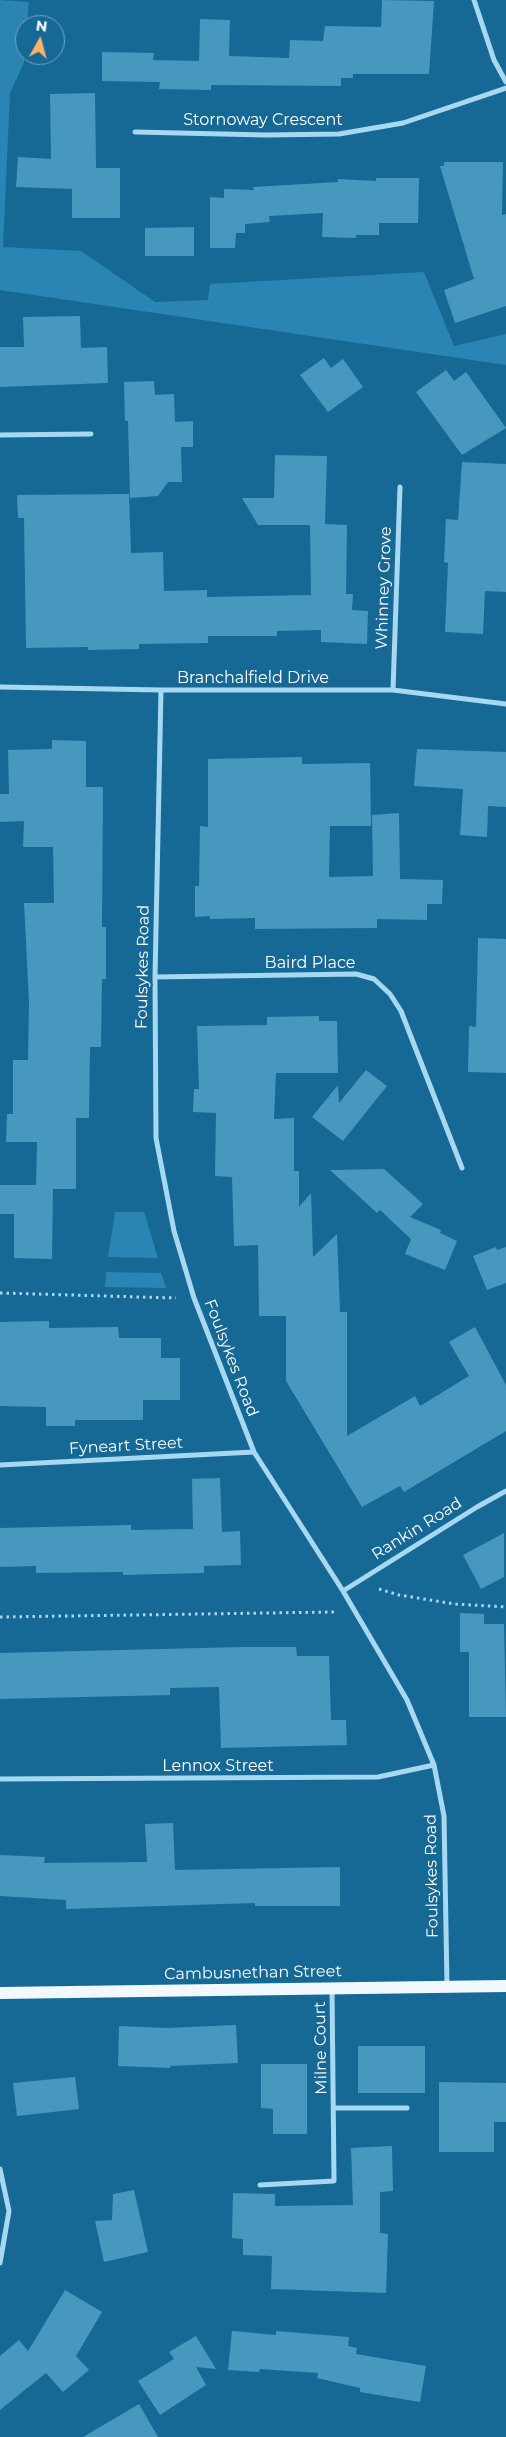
<!DOCTYPE html>
<style>
body{margin:0}
#map{position:relative;width:506px;height:2437px;overflow:hidden;background:#166995;font-family:Montserrat,sans-serif}
canvas{display:block}
.north{position:absolute;left:15px;top:15px;width:50px;height:50px;box-sizing:border-box;background:#166995;border:1px solid #73a5bf;border-radius:50%;rotate:7deg;font-size:14px;font-weight:700;line-height:20px;text-align:center;color:#fff}
.north::after{content:'';display:block;margin:auto;width:18px;height:22px;background:#ffb367;clip-path:polygon(50% 0,100% 100%,50% 72%,0 100%)}
</style>
<div id="map">
<canvas width="506" height="2437"></canvas>
<div class="north">N</div>
</div>
<script>
const c = document.querySelector('canvas').getContext('2d');
c.lineJoin = 'round';
function paint(path, color) { c.fillStyle = color; c.fill(path, 'evenodd'); }
const shape = rows => new Path2D(rows.map(r => 'M' + r).join(''));
function stroke(path, color, width, dash) { c.strokeStyle = color; c.lineWidth = width; c.lineCap = dash ? 'butt' : 'round'; c.setLineDash(dash || []); c.stroke(path); }
function write(font, color, halo, rows, align = 'center') {
  c.font = font + ' Montserrat,sans-serif'; c.lineWidth = 4.5; c.setLineDash([]); c.textBaseline = 'middle'; c.strokeStyle = halo; c.fillStyle = color; for (const [text, x, y, turn = 0] of rows) {
    c.save(); c.translate(x, y); c.rotate((+turn || 0) * Math.PI / 180); c.textAlign = isNaN(turn) ? turn : align; if (halo) c.strokeText(text, 0, 0); c.fillText(text, 0, 0); c.restore();
  }
}
paint(shape([
 [0,0,29,2,27,25,25,25,24,63,10,93,3,247,81,251,155,302,208,300,210,284,424,272,454,346,506,334,506,365,0,290],
 [115,1212,144,1212,158,1258,108,1257],
 [106,1272,161,1273,166,1288,105,1287]
]), '#2a85b4');
paint(shape([
 [382,0,434,1,429,74,353,74,353,78,341,78,341,86,211,85,211,90,159,89,160,82,102,81,102,52,154,53,153,60,199,61,200,19,230,20,229,56,289,58,290,40,323,41,325,26,381,27],
 [95,93,96,168,120,168,120,218,72,218,72,189,16,187,18,157,51,159,50,94],
 [444,162,503,162,502,215,506,214,506,306,455,323,444,290,474,279,440,166,444,166],
 [376,178,419,178,418,223,379,223,379,235,356,235,356,238,322,237,323,213,269,216,270,222,245,224,245,233,236,233,235,248,210,248,210,197,224,198,224,189,254,190,253,187,338,182,338,179,376,181],
 [194,227,194,256,145,256,145,228],
 [80,316,81,348,107,347,108,383,0,387,0,347,24,347,23,317],
 [324,358,331,368,343,359,363,387,328,412,300,375],
 [446,370,454,381,466,372,506,428,462,455,416,392],
 [154,381,155,395,174,394,175,422,193,421,193,447,181,447,182,482,168,482,158,496,130,498,128,421,125,421,124,382],
 [275,455,327,456,325,524,347,525,346,594,353,594,352,610,368,611,367,644,321,642,321,630,277,631,277,636,208,636,208,643,139,644,139,649,88,650,88,647,26,648,24,518,18,518,17,495,129,494,131,553,163,552,164,591,207,590,207,597,311,595,310,525,258,525,242,498,274,498],
 [462,462,506,464,506,592,485,591,483,634,445,632,448,563,444,562,446,519,458,520],
 [52,740,86,741,86,787,103,787,102,927,106,927,106,979,102,979,101,1047,90,1047,89,1118,76,1118,76,1189,53,1189,52,1259,14,1258,14,1214,0,1214,0,1185,36,1185,37,1142,6,1142,7,1114,13,1114,13,1060,28,1060,29,1002,24,903,54,903,53,847,23,847,24,821,0,822,0,794,9,794,8,750,52,749],
 [417,749,506,752,506,807,488,806,487,837,460,835,463,789,414,786],
 [302,757,302,764,370,763,371,826,330,826,329,877,373,876,372,815,399,813,400,879,443,880,442,904,427,904,427,920,377,919,377,928,255,929,255,918,210,919,210,916,195,917,195,886,199,886,200,826,208,827,208,759],
 [478,938,506,939,506,1073,468,1072,469,1026,476,1027],
 [319,1016,319,1021,337,1021,338,1073,276,1073,274,1119,294,1118,294,1171,299,1171,299,1207,311,1193,313,1257,337,1234,340,1312,347,1312,347,1436,415,1396,420,1406,469,1376,449,1342,475,1327,506,1385,506,1431,404,1492,400,1486,362,1507,286,1381,286,1316,259,1316,258,1245,234,1246,232,1177,215,1176,216,1113,193,1112,194,1089,199,1089,197,1026,267,1025,267,1017],
 [366,1070,387,1086,343,1141,312,1117,338,1085,339,1103],
 [384,1169,423,1204,410,1217,441,1230,440,1233,457,1241,445,1270,405,1254,411,1239,380,1210,377,1213,330,1170],
 [496,1247,497,1250,506,1247,506,1283,487,1290,473,1256],
 [49,1321,49,1328,118,1327,119,1338,161,1338,161,1358,180,1358,180,1400,143,1400,143,1420,75,1420,75,1426,46,1426,46,1407,0,1406,0,1322],
 [220,1478,222,1532,240,1531,241,1565,204,1566,204,1573,123,1575,123,1572,36,1573,36,1566,0,1567,0,1528,131,1525,131,1530,193,1529,192,1479],
 [504,1533,504,1577,481,1589,463,1555],
 [460,1613,484,1614,484,1624,504,1624,506,1717,469,1717,469,1652,460,1652],
 [241,1647,296,1647,297,1656,329,1656,331,1720,346,1720,347,1745,221,1748,219,1687,170,1688,170,1695,0,1699,0,1653],
 [173,1823,175,1870,340,1867,340,1906,255,1906,255,1903,66,1909,66,1900,0,1896,0,1855,45,1857,44,1863,147,1862,145,1824],
 [236,2025,238,2063,170,2066,170,2068,118,2066,119,2026,167,2028],
 [358,2046,425,2046,425,2093,358,2093],
 [261,2064,307,2064,307,2134,273,2134,273,2109,261,2108],
 [75,2077,79,2109,17,2116,13,2083],
 [439,2082,506,2083,506,2122,494,2122,494,2152,439,2152],
 [392,2146,393,2191,380,2192,380,2233,388,2234,386,2293,271,2289,272,2256,243,2255,243,2239,232,2238,233,2193,275,2194,275,2206,353,2205,351,2148],
 [134,2190,148,2252,104,2262,95,2221,112,2220,113,2194],
 [65,2290,102,2312,76,2356,89,2370,63,2392,46,2373,0,2410,0,2356,19,2340,28,2351],
 [232,2331,276,2335,276,2331,349,2337,348,2346,357,2348,356,2354,426,2366,420,2402,360,2392,360,2388,317,2378,318,2373,260,2369,259,2372,228,2370],
 [196,2336,216,2369,196,2367,206,2385,160,2415,138,2381,174,2359,169,2352],
 [139,2404,158,2437,83,2437]
]), '#4897bf');
stroke(shape([
 [0,1293,176,1298],
 [379,1589,399,1595,455,1604,506,1607],
 [0,1617,334,1612]
]), '#a7d8f1', 3, [2.5, 4]);
stroke(shape([
 [474,0,494,60,506,82],
 [135,132,266,135,339,134,403,123,506,88],
 [0,435,91,434],
 [0,687,161,690,393,690,506,704],
 [161,690,155,977,156,1138,174,1231,194,1298,254,1452,343,1591,407,1700,434,1765,444,1816,447,1986],
 [393,690,400,487],
 [155,977,356,974,374,979,390,994,401,1011,462,1168],
 [0,1465,254,1452],
 [343,1591,477,1507,506,1491],
 [0,1779,378,1777,434,1765],
 [334,2108,407,2108],
 [0,2169,9,2211,0,2263],
 [260,2185,334,2181,332,1988]
]), '#a7d8f1', 5);
stroke(shape([
 [0,1993,506,1986]
]), '#f1f9ff', 12);
write('16px', '#fff', '#166995', [
 ["Stornoway Crescent",263,120],
 ["Whinney Grove",384,588,-88],
 ["Branchalfield Drive",253,678],
 ["Baird Place",310,963],
 ["Foulsykes Road",143,967,-89],
 ["Foulsykes Road",231,1358,69],
 ["Fyneart Street",126,1446,-3],
 ["Rankin Road",417,1529,-32],
 ["Lennox Street",218,1766],
 ["Foulsykes Road",432,1876,-91],
 ["Cambusnethan Street",253,1973,-1],
 ["Milne Court",321,2048,-91]
]);
</script>
